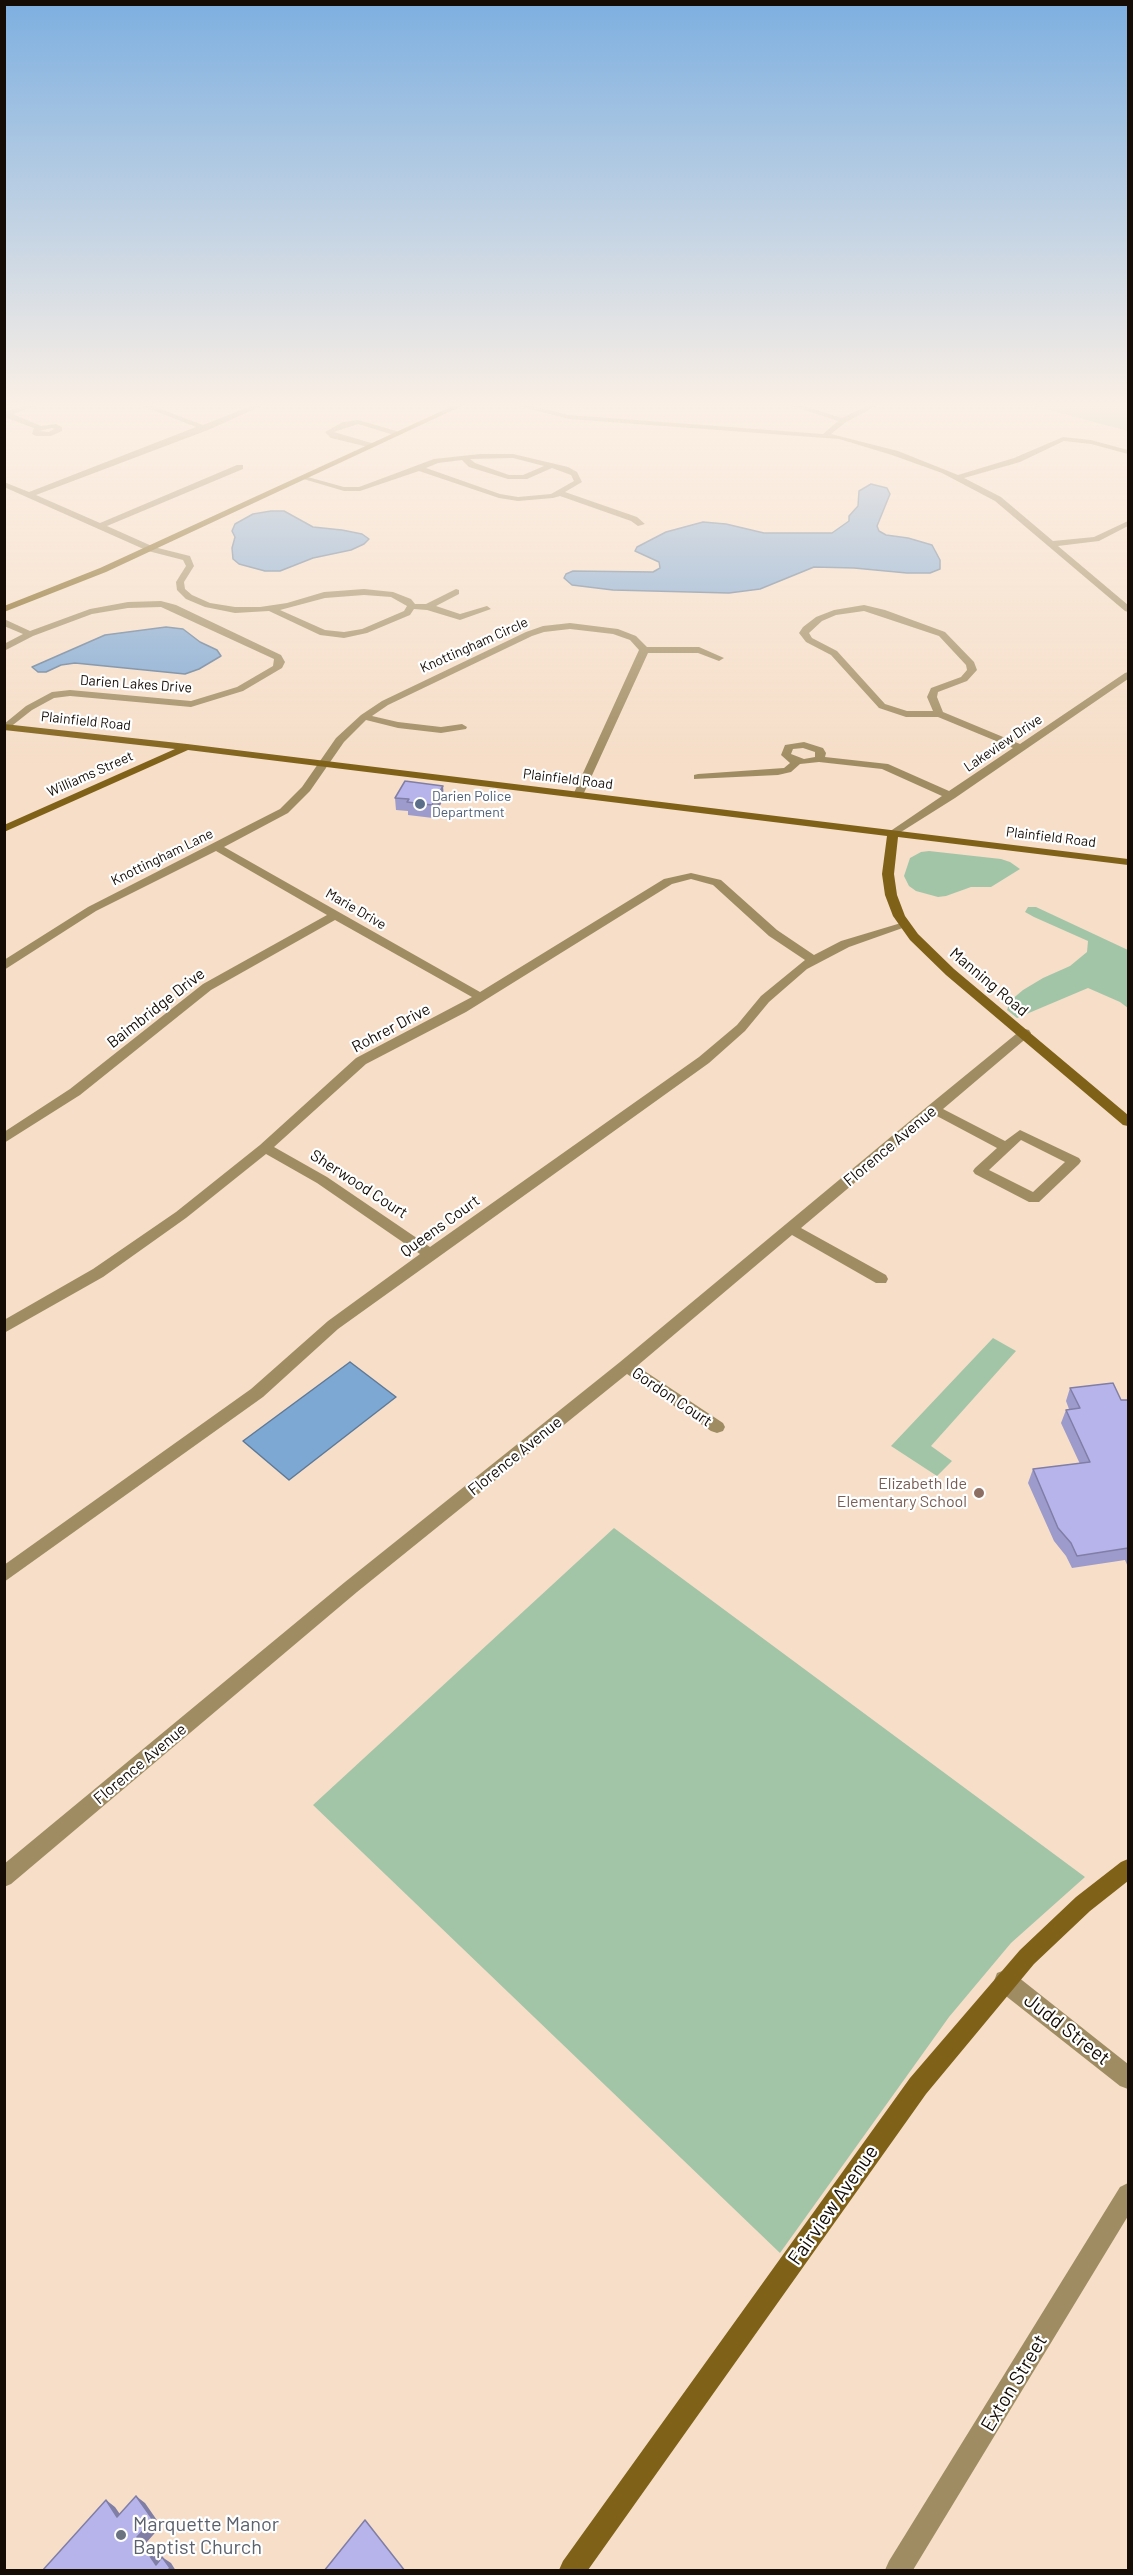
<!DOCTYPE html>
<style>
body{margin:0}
#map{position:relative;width:1133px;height:2575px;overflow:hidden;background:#f6dec8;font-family:Barlow,sans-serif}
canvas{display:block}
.frame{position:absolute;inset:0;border:6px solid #140c05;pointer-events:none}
</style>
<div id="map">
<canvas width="1133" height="2575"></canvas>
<div class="frame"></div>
</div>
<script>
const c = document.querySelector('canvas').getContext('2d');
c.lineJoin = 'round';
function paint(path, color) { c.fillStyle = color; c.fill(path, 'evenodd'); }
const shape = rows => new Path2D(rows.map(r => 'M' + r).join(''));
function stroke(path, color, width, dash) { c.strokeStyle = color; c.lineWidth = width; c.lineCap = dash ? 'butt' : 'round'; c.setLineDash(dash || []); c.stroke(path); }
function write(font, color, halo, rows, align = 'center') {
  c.font = font + ' Barlow,sans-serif'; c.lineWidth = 4.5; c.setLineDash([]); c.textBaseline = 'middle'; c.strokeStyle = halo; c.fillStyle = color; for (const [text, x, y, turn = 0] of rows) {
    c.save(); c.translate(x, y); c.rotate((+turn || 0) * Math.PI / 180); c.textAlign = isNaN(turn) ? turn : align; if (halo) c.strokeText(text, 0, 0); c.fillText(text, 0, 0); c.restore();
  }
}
paint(shape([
 [1026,404,1128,404,1128,431],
 [929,851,1001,859,1010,862,1020,869,991,887,971,887,946,896,938,897,916,891,909,886,904,876,910,858,921,852],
 [1028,907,1036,907,1128,950,1128,1008,1120,1002,1088,988,1017,1018,1007,1010,1010,1001,1023,990,1043,978,1070,966,1087,952,1088,941,1034,917,1025,912],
 [993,1338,1016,1351,931,1446,952,1461,937,1476,891,1446],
 [614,1528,1085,1877,1011,1943,949,2017,780,2253,313,1805]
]), '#a2c5a8');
const water = shape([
 [871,484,887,488,890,494,877,526,879,531,886,535,908,538,932,545,940,560,940,569,930,573,907,573,854,568,814,567,760,589,729,593,613,590,572,585,564,578,566,574,573,571,653,572,660,568,659,562,635,551,637,547,666,532,703,522,726,524,764,533,832,533,849,521,849,516,858,506,859,491,871,484],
 [271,511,284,511,313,527,342,530,362,534,369,539,364,544,351,550,313,558,280,571,265,571,239,564,233,559,232,548,235,537,232,531,235,524,253,514,271,511],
 [166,627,183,629,200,642,217,650,221,656,199,669,185,674,75,663,61,665,46,672,38,672,32,667,105,635,166,627],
 [350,1362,396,1397,289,1480,243,1441,350,1362]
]);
paint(water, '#7ea8d4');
stroke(water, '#5e7996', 1.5);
paint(shape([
 [31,404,42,404,13,414,41,426,56,424,62,427,62,431,51,436,36,436,32,434,34,428,4,417,4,412,31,404],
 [52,428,54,429,49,432,39,431,52,428],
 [137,404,147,404,203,425,256,404,266,404,208,430,36,495,100,523,237,465,243,465,243,469,107,526,154,547,190,556,194,566,184,582,185,589,192,595,210,603,235,607,260,607,287,603,324,592,364,589,393,592,411,599,415,604,426,604,456,589,459,590,459,594,436,606,460,614,487,606,491,609,460,620,427,610,414,609,410,615,367,633,344,638,320,635,269,611,235,613,205,607,186,599,177,590,176,582,186,566,183,560,148,551,4,487,4,482,29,492,196,427,137,404],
 [364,595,391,597,407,606,404,611,362,629,344,632,325,630,280,610,325,598,364,595],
 [442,404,452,404,459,408,455,410,442,404],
 [510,404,523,404,569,415,823,434,838,421,786,404,797,404,842,418,871,404,880,404,846,422,831,434,898,451,958,475,1014,458,1063,437,1091,440,1128,450,1128,454,1091,444,1064,441,1020,462,964,478,1001,497,1053,541,1094,537,1128,521,1128,526,1099,541,1058,546,1128,605,1128,612,1125,611,995,501,942,473,892,455,839,439,569,419,510,404],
 [358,420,400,432,401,434,397,436,358,424,334,432,375,444,372,448,331,438,325,432,343,422,358,420],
 [480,454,513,454,568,467,577,472,582,482,565,492,637,517,645,524,638,526,631,521,560,496,553,498,518,501,499,498,419,471,360,491,344,491,300,478,304,476,344,487,359,487,434,459,480,454],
 [513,458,544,466,523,475,509,475,475,463,470,459,513,458],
 [462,460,469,467,508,479,527,479,552,468,571,475,574,481,551,494,518,497,500,494,426,468,438,463,462,460],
 [161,601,176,605,281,655,285,662,282,668,243,691,191,707,70,696,54,698,32,710,4,732,4,724,26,706,52,692,70,690,191,701,237,687,273,666,274,659,161,607,128,608,92,614,33,636,4,651,4,644,23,634,4,626,4,619,30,631,90,609,128,602,161,601],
 [864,605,885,610,945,632,974,662,977,670,967,681,938,692,937,697,943,712,1020,744,1125,673,1128,672,1128,679,955,798,893,837,888,834,889,832,942,796,882,769,819,762,800,764,791,772,778,775,694,779,694,775,698,774,784,768,790,763,781,755,785,745,804,742,823,748,826,753,825,757,888,764,949,791,1013,748,938,717,906,717,879,708,831,655,806,642,799,633,803,627,816,617,834,610,864,605],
 [864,611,939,636,966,665,967,670,961,677,931,688,927,697,933,711,907,711,885,704,837,651,812,638,809,633,822,621,836,615,864,611],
 [803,748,815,752,815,757,804,759,791,754,793,749,803,748],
 [570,623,618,629,636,636,647,647,699,647,724,658,719,661,698,653,648,653,583,795,578,798,573,795,639,650,630,640,613,634,570,629,544,632,532,636,388,705,372,716,398,722,441,727,462,724,467,727,466,729,441,733,398,728,366,720,344,742,310,791,288,813,224,847,480,992,664,879,691,873,721,880,777,930,814,955,841,941,901,923,909,923,911,925,849,947,807,969,769,1002,745,1031,709,1063,338,1329,263,1397,4,1582,4,1565,251,1389,328,1321,420,1254,317,1183,266,1154,186,1218,103,1277,4,1333,4,1320,93,1269,176,1212,260,1145,356,1058,472,997,335,920,211,990,80,1095,4,1143,4,1132,70,1089,203,984,327,915,216,851,96,911,4,970,4,960,88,907,280,809,302,787,336,738,361,715,382,701,526,632,543,626,570,623],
 [691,879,713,885,769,936,805,960,761,996,737,1025,699,1057,430,1247,327,1177,274,1147,366,1064,466,1012,672,884,691,879],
 [1025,1029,1029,1030,1031,1033,1029,1036,943,1109,1005,1141,1020,1130,1079,1158,1081,1161,1079,1164,1039,1202,1029,1202,975,1174,973,1171,975,1168,997,1148,935,1115,801,1228,886,1275,888,1279,886,1283,876,1283,792,1235,637,1366,723,1423,725,1427,723,1431,717,1433,711,1431,627,1374,357,1592,11,1884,4,1887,4,1864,345,1582,620,1362,928,1106,1021,1030,1025,1029],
 [1021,1140,1065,1162,1033,1192,989,1170,1021,1140],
 [1005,1970,1013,1973,1128,2064,1128,2089,1120,2086,997,1989,994,1981,997,1973,1005,1970],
 [1128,2183,1128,2216,913,2570,885,2570,889,2561,1120,2187,1128,2183]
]), '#a08c62');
paint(shape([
 [457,404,466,404,106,572,4,612,4,606,100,568,457,404],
 [4,724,187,744,1128,859,1128,865,898,837,894,874,897,895,905,916,918,934,954,969,1128,1115,1128,1126,1123,1125,946,975,910,940,893,916,885,895,882,874,887,836,188,750,4,832,4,825,175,749,4,730,4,724],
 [1128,1859,1128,1881,1090,1911,1034,1964,926,2094,588,2570,559,2570,563,2561,910,2078,1020,1950,1076,1897,1121,1862,1128,1859]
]), '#7f6118');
paint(shape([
 [395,798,444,798,433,818,408,815,408,811,396,810],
 [1070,1388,1121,1400,1128,1400,1128,1567,1125,1560,1072,1568,1066,1556,1054,1541,1028,1483,1033,1469,1080,1464,1061,1423,1066,1410,1069,1409,1066,1401]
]), '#9d9bcb');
paint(shape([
 [443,786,444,798,433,818,432,805],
 [136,2496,145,2503,161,2526,146,2543,165,2570,156,2565,137,2537],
 [106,2500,115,2507,126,2523,117,2517],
 [162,2557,171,2563,176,2571,167,2571]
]), '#807ea5');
const building = shape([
 [405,781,443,786,432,805,407,802,409,799,395,798,405,781],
 [1113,1383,1121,1400,1128,1400,1128,1548,1077,1556,1071,1543,1058,1528,1033,1469,1090,1462,1066,1410,1080,1408,1070,1388,1113,1383],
 [136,2496,153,2520,137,2537,156,2565,162,2557,170,2568,167,2571,42,2571,106,2500,117,2517,136,2496],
 [365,2520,405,2571,324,2571,365,2520]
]);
paint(building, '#b7b4ec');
stroke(building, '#807ea5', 1.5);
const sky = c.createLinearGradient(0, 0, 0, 765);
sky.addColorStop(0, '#7dafe0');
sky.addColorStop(0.53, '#fbf0e6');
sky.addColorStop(1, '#fbf0e600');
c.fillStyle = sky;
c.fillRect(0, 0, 1133, 765);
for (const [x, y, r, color] of [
 [420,804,6,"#5c6f8a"],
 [979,1493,6,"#8d6e63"],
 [121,2535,6,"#6b7280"]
]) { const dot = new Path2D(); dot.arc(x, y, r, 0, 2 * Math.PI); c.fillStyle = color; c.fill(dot); stroke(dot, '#fff', 2); }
write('14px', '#140c05', '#fff', [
 ["Knottingham Circle",474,645,-24],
 ["Darien Lakes Drive",136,684,4],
 ["Plainfield Road",86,721,6],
 ["Lakeview Drive",1003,743,-34],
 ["Williams Street",90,774,-24],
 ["Plainfield Road",568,779,7],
 ["Plainfield Road",1051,837,7],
 ["Knottingham Lane",162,857,-26],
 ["Marie Drive",356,909,30]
]);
write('14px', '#4e5e75', '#fff', [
 ["Darien Police",432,796],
 ["Department",432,812]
], 'left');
write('16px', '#140c05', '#fff', [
 ["Manning Road",989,982,40],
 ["Baimbridge Drive",156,1008,-38],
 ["Rohrer Drive",391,1028,-28],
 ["Florence Avenue",890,1146,-40],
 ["Sherwood Court",359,1184,33],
 ["Queens Court",440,1226,-36],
 ["Gordon Court",672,1397,34],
 ["Florence Avenue",515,1456,-39],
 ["Florence Avenue",140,1764,-40]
]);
write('16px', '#785e54', '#fff', [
 ["Elizabeth Ide",967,1484],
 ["Elementary School",967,1502]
], 'right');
write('20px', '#140c05', '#fff', [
 ["Judd Street",1067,2029,38],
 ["Fairview Avenue",833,2205,-55],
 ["Exton Street",1014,2383,-59]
]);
write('20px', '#5b616d', '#fff', [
 ["Marquette Manor",133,2524],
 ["Baptist Church",133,2547]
], 'left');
</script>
